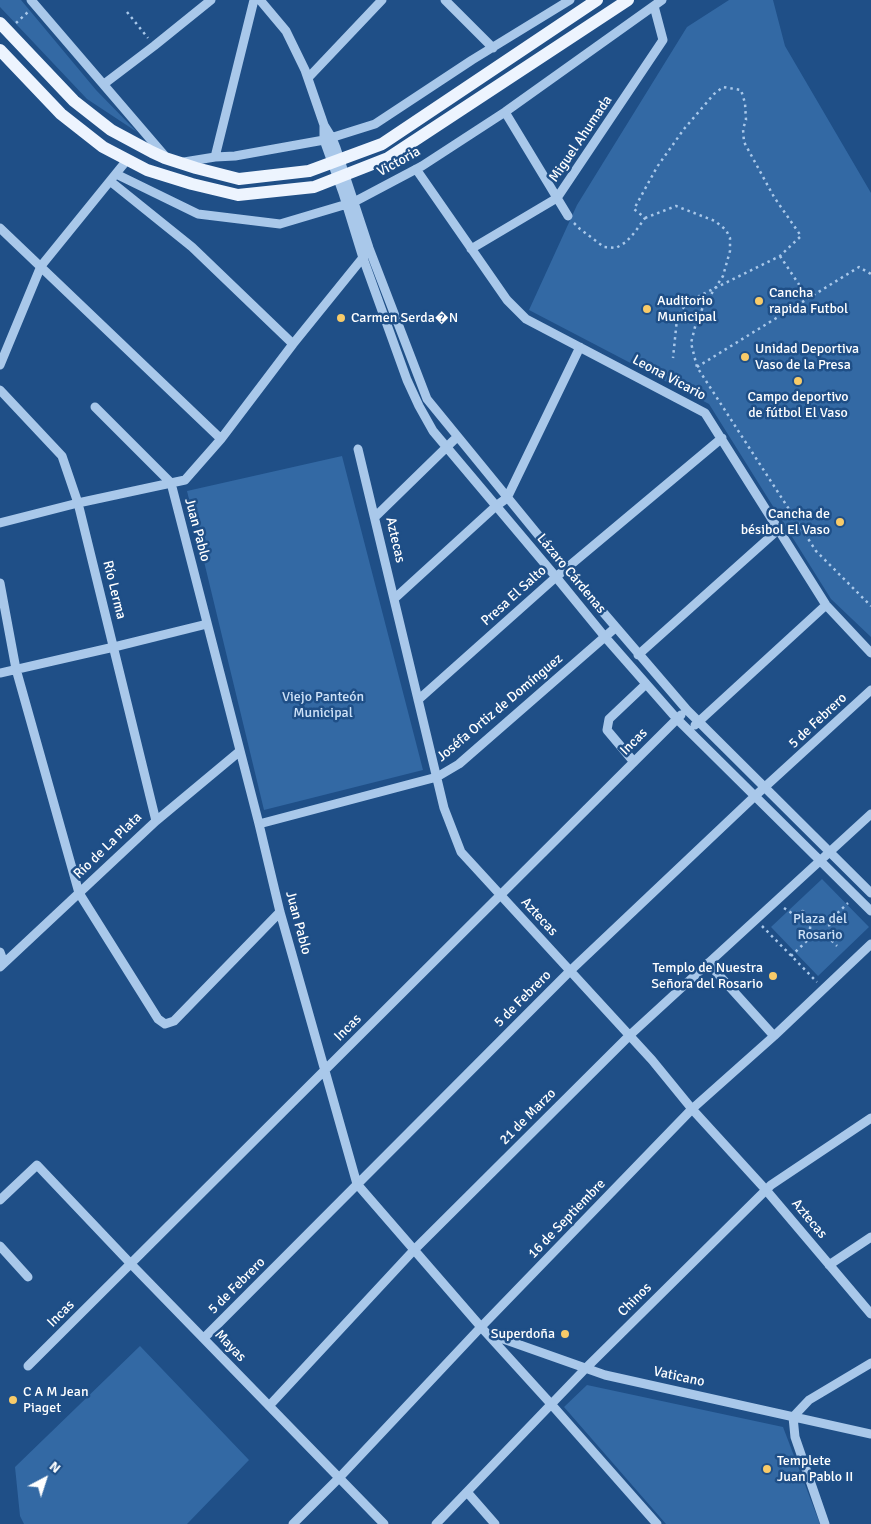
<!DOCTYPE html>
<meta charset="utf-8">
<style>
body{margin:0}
#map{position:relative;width:871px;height:1524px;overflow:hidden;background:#1f4f87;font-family:Signika,sans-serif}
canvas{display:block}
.north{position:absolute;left:20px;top:1454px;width:50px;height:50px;-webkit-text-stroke:4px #1f4f87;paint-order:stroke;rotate:40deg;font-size:14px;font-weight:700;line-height:20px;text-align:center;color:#fff}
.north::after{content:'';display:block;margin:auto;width:18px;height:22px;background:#fff;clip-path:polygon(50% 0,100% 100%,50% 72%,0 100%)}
</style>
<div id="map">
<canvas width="871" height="1524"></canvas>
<div class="north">N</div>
</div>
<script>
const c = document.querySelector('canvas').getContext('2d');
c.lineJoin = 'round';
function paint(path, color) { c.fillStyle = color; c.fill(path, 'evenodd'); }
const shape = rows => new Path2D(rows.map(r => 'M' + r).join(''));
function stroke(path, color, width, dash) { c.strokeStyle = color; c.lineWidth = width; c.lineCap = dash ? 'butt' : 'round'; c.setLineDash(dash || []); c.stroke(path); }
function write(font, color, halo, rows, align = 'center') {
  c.font = font + ' Signika,sans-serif'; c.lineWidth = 5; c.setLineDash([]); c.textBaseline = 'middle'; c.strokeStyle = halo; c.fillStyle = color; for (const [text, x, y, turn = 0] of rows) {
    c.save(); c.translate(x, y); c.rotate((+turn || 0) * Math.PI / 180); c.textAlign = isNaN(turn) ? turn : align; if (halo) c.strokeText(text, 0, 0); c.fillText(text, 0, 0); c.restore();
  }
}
paint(shape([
 [0,0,21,0,96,90,137,132,87,99,0,7],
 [729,0,773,0,785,46,871,193,871,637,831,599,709,404,529,310,577,205,687,27],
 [342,456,423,770,264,810,187,491],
 [822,879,869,927,818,976,771,927],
 [140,1346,249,1460,187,1524,24,1524,20,1516,15,1467],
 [587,1385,783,1427,820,1524,666,1524,564,1407]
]), '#3369a4');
stroke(shape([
 [127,12,148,38],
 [16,23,28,12],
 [645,218,676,206,715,221,726,230,730,238,730,251,723,276,703,307,696,323,691,343,697,367,816,551,871,606],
 [574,223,580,229,604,247,616,248,626,242,635,232,645,218,634,209,657,167,684,129,714,94,723,87,741,90,745,103,746,120,743,129,744,142,774,197,801,236,780,256,691,300,682,309,677,319,673,358],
 [780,256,808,298],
 [697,367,859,267,871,274],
 [784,908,793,914,803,911,813,922],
 '810 929a10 10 0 1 1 20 0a10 10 0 1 1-20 0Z',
 [828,922,848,903],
 [762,926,817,982],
 [827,936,837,946],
 [791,956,813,935]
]), '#a9c8ea', 2.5, [2.5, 4]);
stroke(shape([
 [31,0,164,155],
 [260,0,286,31,305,70,324,125,332,138,336,148,369,248,427,399,566,569,687,710,871,893],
 [445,0,493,48],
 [308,78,382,0],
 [104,84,154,46,211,0],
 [505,112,568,216],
 [324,125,324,140,343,193,363,258,407,380,419,406,433,431,556,577,605,637,677,719,871,911],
 [215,157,254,0],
 [184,162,215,157,235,156,324,140,375,124,472,60,570,0],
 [416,169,507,300,526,319,705,413,826,605,871,653],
 [116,174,198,214,280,224,354,202,422,166,505,112,662,0],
 [110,181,192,247,293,344],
 [0,228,221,439],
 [471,249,557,198,663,40,654,6],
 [0,365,41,266,127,160],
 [0,390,62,456,78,503,156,821],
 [95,407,171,483,259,824,280,912,357,1184,481,1327,551,1404,657,1524],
 [358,449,444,808,461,852,652,1060,692,1109,766,1190,871,1314],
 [376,516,457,437],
 [0,523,78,503,185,480,221,439,293,344,365,255],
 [0,583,16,669,79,893,158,1019,165,1024,174,1021,280,912],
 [394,599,496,506,507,498,580,347],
 [638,655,779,529],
 [0,673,114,647,207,624],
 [418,700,556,577,722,438],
 [695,725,826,605],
 [634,762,607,730,609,719,646,684],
 [259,824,437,777,459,764,615,628],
 [0,952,4,963],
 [708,963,774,1036],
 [0,967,156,821,240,751],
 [0,1200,37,1165,131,1264,384,1524],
 [0,1246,28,1277],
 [829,1265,871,1237],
 [489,1334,605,1375,871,1434],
 [204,1338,570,971,755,796,871,690],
 [28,1366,681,715],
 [269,1406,413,1251,630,1035,871,814],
 [467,1492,495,1524],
 [293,1524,339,1478,481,1327,692,1109,774,1036,871,944],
 [436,1524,586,1368,771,1185,871,1118],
 [825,1524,795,1437,793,1417,809,1400,871,1363]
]), '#a9c8ea', 9);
stroke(shape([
 [0,23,74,101,111,130,152,152,165,158,196,168,239,179,309,171,382,144,597,0],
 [0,50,61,114,103,147,147,170,192,184,238,195,314,187,388,158,628,0]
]), '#edf4fe', 12);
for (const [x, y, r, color] of [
 [759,301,5,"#f8cb69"],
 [647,309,5,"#f8cb69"],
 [341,318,5,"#f8cb69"],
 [745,357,5,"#f8cb69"],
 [798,381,5,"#f8cb69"],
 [840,522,5,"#f8cb69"],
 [773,976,5,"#f8cb69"],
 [565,1334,5,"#f8cb69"],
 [13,1400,5,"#f8cb69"],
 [767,1469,5,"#f8cb69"]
]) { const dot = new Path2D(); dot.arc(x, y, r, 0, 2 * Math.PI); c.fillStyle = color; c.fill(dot); stroke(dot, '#1f4f87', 2); }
write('14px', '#fff', '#1f4f87', [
 ["Miguel Ahumada",581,139,-56],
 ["Victoria",399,162,-29],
 ["Leona Vicario",669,378,28],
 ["Juan Pablo",197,530,75],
 ["Aztecas",395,540,77],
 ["Lázaro Cárdenas",571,574,50],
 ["Río Lerma",114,590,76],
 ["Presa El Salto",514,596,-42],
 ["Joséfa Ortiz de Domínguez",500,708,-40],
 ["5 de Febrero",818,721,-43],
 ["Incas",634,742,-45],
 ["Río de La Plata",108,846,-44],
 ["Aztecas",539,917,47],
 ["Juan Pablo",298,923,75],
 ["5 de Febrero",523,999,-45],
 ["Incas",348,1028,-45],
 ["21 de Marzo",528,1117,-45],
 ["16 de Septiembre",567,1219,-46],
 ["Aztecas",809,1219,50],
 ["5 de Febrero",237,1286,-45],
 ["Chinos",635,1300,-45],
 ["Incas",61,1314,-45],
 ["Mayas",230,1346,46],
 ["Vaticano",679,1377,12]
]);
write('14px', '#fff', '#1f4f87', [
 ["Cancha",769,293],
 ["rapida Futbol",769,309],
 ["Auditorio",657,301],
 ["Municipal",657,317],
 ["Carmen Serda�N",351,318],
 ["Unidad Deportiva",755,349],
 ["Vaso de la Presa",755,365],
 ["Campo deportivo",798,397,"center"],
 ["de fútbol El Vaso",798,413,"center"],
 ["Cancha de",830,514,"right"],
 ["bésibol El Vaso",830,530,"right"],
 ["Templo de Nuestra",763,968,"right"],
 ["Señora del Rosario",763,984,"right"],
 ["Superdoña",555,1334,"right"],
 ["C A M Jean",23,1392],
 ["Piaget",23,1408],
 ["Templete",777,1461],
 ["Juan Pablo II",777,1477]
], 'left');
write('14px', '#cee2f8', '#1f4f87', [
 ["Viejo Panteón",323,697],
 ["Municipal",323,713],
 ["Plaza del",820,919],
 ["Rosario",820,935]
]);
</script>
